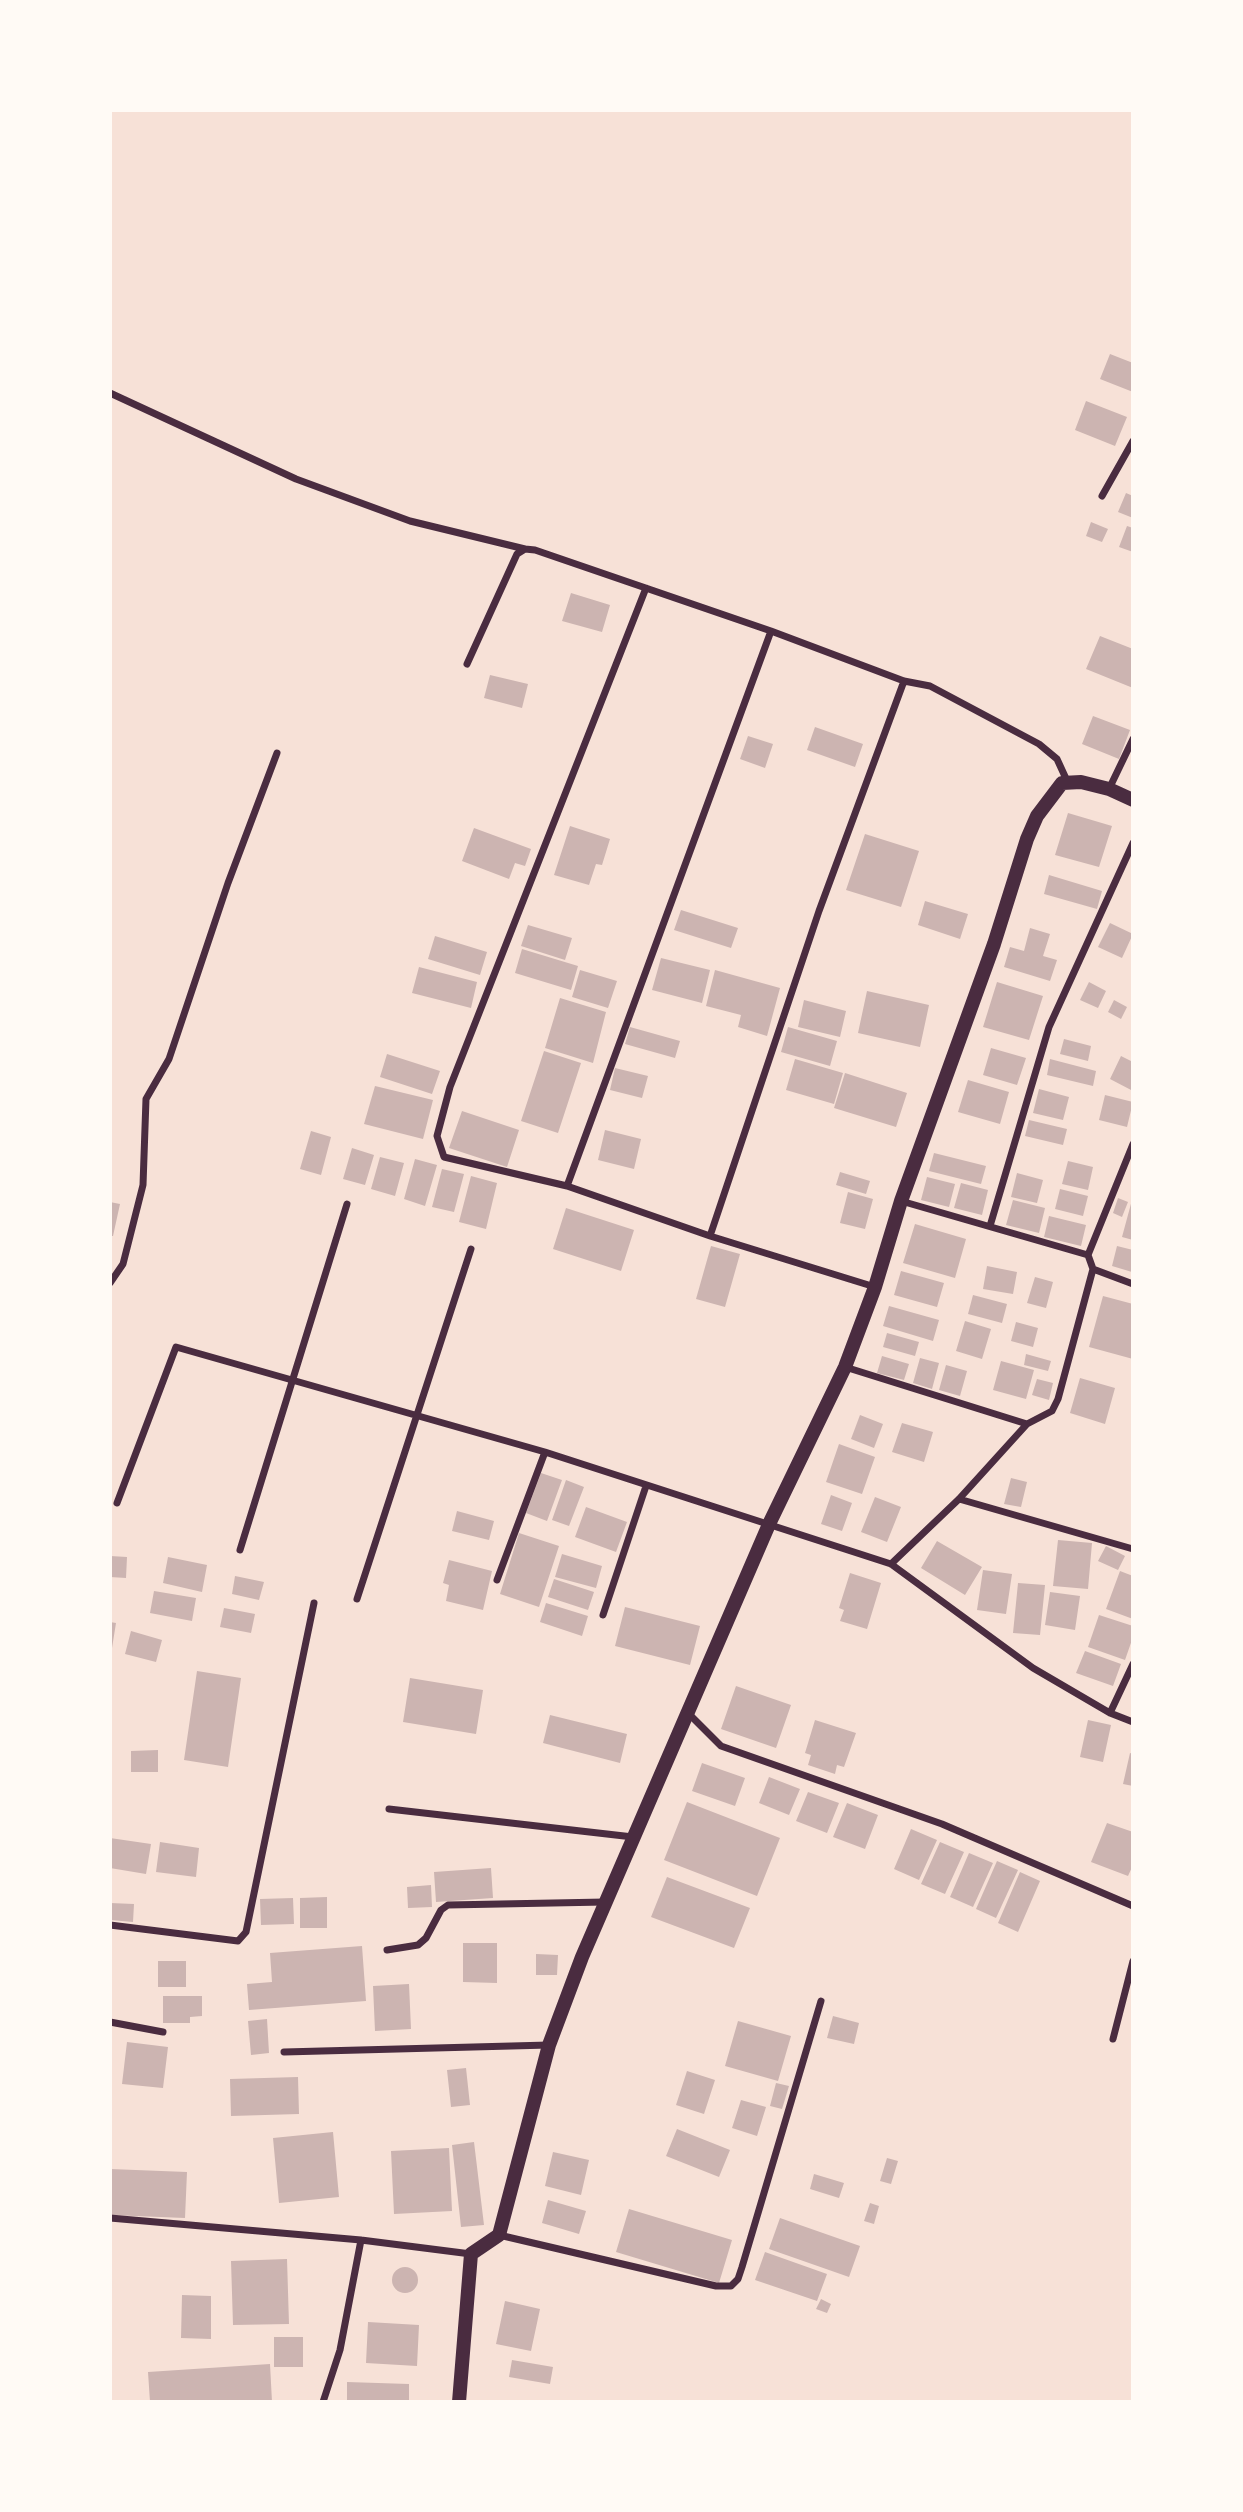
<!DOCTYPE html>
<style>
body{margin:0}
#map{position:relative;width:1243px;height:2512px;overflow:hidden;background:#f7e1d7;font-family:Helvetica,sans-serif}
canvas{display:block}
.frame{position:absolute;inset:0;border:112px solid #fffaf5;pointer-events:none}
</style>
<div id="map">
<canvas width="1243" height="2512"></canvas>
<div class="frame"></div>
</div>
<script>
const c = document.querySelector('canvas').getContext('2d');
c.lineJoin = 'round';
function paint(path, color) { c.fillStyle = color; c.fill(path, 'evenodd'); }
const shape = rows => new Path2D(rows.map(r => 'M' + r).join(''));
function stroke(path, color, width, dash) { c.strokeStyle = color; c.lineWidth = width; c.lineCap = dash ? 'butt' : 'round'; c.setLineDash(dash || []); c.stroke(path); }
paint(shape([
 [1110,354,1133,363,1133,392,1100,379],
 [1086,401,1127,417,1115,446,1075,430],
 [1126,493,1133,496,1133,518,1118,512],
 [1091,522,1108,529,1102,542,1086,536],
 [1127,526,1133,528,1133,552,1119,547],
 [571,593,610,605,602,632,562,621],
 [1100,636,1133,649,1133,688,1086,669],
 [490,675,528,684,522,708,484,698],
 [1093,716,1130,730,1119,759,1082,744],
 [815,727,863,744,855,767,807,750],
 [748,736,773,744,765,768,740,759],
 [1068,813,1112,826,1099,867,1055,855],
 [570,826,610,839,602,865,596,864,589,885,554,875],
 [474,828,531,849,525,866,515,863,509,879,462,861],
 [865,834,919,851,901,907,846,890],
 [1049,875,1102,891,1097,909,1044,894],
 [925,901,968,914,960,939,918,925],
 [681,910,738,928,731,948,674,930],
 [1110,923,1133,934,1122,958,1098,947],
 [528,925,572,938,565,960,521,946],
 [1030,928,1050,934,1043,956,1057,960,1050,981,1004,967,1010,947,1024,951],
 [435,936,487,952,480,975,428,959],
 [522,949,578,966,571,990,515,973],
 [661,958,710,970,702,1003,652,990],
 [419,967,477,982,471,1008,412,993],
 [580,970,617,981,608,1008,572,997],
 [715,970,780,988,767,1036,738,1027,741,1015,706,1006],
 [997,982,1043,996,1029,1040,983,1027],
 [1089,982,1106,991,1098,1008,1080,1000],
 [867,991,929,1005,920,1047,858,1033],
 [560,998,606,1012,593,1063,545,1048],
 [804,1000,846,1011,840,1037,798,1027],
 [1114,1000,1127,1007,1121,1019,1108,1012],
 [630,1027,680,1041,675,1058,625,1044],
 [788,1027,837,1041,830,1066,781,1052],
 [1064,1039,1091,1046,1088,1061,1060,1054],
 [991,1048,1026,1058,1017,1085,983,1075],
 [544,1051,581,1063,558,1133,521,1121],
 [387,1054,440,1071,432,1094,380,1077],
 [1121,1056,1133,1062,1133,1091,1110,1079],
 [795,1059,843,1073,834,1104,786,1090],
 [1050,1059,1096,1071,1093,1086,1047,1075],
 [615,1068,648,1076,642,1098,610,1090],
 [845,1073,907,1093,896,1127,834,1108],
 [968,1080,1009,1092,1000,1124,958,1112],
 [375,1086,433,1100,423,1139,364,1124],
 [1039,1089,1069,1097,1063,1120,1033,1113],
 [1105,1095,1133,1102,1127,1127,1099,1120],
 [462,1111,519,1130,507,1167,449,1148],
 [1029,1120,1067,1129,1063,1145,1025,1136],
 [605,1130,641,1139,634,1169,598,1160],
 [311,1131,331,1137,321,1175,300,1169],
 [352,1148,374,1155,365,1185,343,1179],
 [934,1153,986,1166,981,1184,929,1171],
 [380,1157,404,1163,395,1196,371,1189],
 [415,1159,437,1165,425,1206,404,1199],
 [1068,1161,1093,1167,1088,1190,1062,1184],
 [442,1169,464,1174,454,1212,432,1207],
 [840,1172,870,1181,866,1194,836,1185],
 [1017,1173,1043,1180,1037,1203,1011,1197],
 [471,1176,497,1183,486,1229,459,1222],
 [927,1177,955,1184,949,1207,921,1200],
 [961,1183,988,1190,982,1215,954,1208],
 [1060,1189,1088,1196,1083,1216,1055,1209],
 [848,1192,873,1199,865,1229,840,1223],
 [1118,1198,1128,1202,1122,1217,1113,1213],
 [1013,1200,1045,1208,1039,1233,1006,1225],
 [1132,1200,1133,1200,1133,1240,1122,1237],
 [110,1202,120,1204,113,1236,110,1236],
 [566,1208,634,1230,621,1271,553,1249],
 [1049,1216,1086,1225,1081,1246,1044,1237],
 [915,1224,966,1239,955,1278,903,1263],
 [711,1246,740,1254,725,1307,696,1299],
 [1117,1246,1133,1250,1132,1272,1112,1266],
 [987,1266,1017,1272,1013,1294,983,1289],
 [901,1271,944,1283,937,1307,894,1295],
 [1035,1277,1053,1282,1046,1308,1027,1303],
 [973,1295,1007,1304,1002,1323,968,1314],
 [1103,1296,1133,1304,1133,1359,1089,1347],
 [889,1306,939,1320,933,1341,883,1326],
 [965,1321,991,1329,982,1359,956,1351],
 [1016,1322,1038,1328,1033,1347,1011,1341],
 [887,1333,919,1342,915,1356,883,1347],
 [1026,1354,1051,1361,1048,1371,1024,1365],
 [882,1356,909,1364,904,1380,877,1373],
 [920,1358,939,1363,932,1389,913,1383],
 [1001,1361,1034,1370,1026,1399,993,1390],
 [946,1365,967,1371,960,1396,939,1390],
 [1080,1378,1115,1388,1105,1424,1070,1413],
 [1037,1379,1053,1383,1049,1400,1032,1395],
 [860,1415,883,1424,874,1448,851,1439],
 [902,1423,933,1432,924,1462,892,1452],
 [839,1444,875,1457,862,1494,826,1482],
 [541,1473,562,1480,547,1521,526,1513],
 [1011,1478,1027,1482,1021,1507,1004,1504],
 [566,1480,584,1487,569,1526,552,1520],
 [831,1495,852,1503,842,1531,821,1524],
 [875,1497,901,1507,887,1542,861,1532],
 [586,1507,627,1522,616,1552,575,1537],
 [457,1511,494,1521,489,1540,452,1531],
 [519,1533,559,1546,539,1607,500,1594],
 [1058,1540,1092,1543,1088,1589,1053,1586],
 [937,1541,982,1567,965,1595,921,1568],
 [1106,1546,1125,1556,1118,1570,1098,1561],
 [562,1554,602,1566,596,1588,555,1577],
 [110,1556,127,1557,126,1578,110,1577],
 [168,1557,207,1565,202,1592,163,1583],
 [449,1560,492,1571,483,1610,446,1601,449,1585,443,1583],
 [983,1570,1012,1574,1006,1614,977,1610],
 [1120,1571,1133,1576,1133,1619,1106,1609],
 [850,1573,881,1583,867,1629,840,1621,844,1610,839,1608],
 [235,1576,264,1582,259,1600,232,1594],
 [554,1579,594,1592,588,1610,548,1597],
 [1018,1583,1045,1585,1040,1635,1013,1633],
 [154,1591,196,1598,192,1621,150,1613],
 [1050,1592,1080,1596,1075,1630,1045,1625],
 [546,1603,588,1616,582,1636,540,1622],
 [625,1607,700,1626,690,1665,615,1646],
 [224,1608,255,1614,251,1633,220,1627],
 [1099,1615,1133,1626,1133,1637,1125,1660,1088,1647],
 [110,1622,116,1623,112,1648,110,1648],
 [131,1631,162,1640,156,1662,125,1654],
 [1085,1651,1121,1664,1113,1686,1076,1673],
 [197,1671,241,1678,228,1767,184,1760],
 [410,1678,483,1690,476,1734,403,1722],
 [736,1686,791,1705,776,1748,721,1729],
 [550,1715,627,1734,620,1763,543,1743],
 [815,1720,856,1733,844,1767,837,1765,835,1774,808,1765,811,1755,805,1753],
 [1088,1720,1111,1725,1103,1762,1080,1757],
 [158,1750,158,1772,131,1772,131,1751],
 [1130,1753,1133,1754,1133,1786,1123,1784],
 [702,1763,745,1778,735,1806,692,1791],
 [769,1777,800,1789,789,1815,759,1803],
 [808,1792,839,1803,827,1833,796,1821],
 [687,1802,780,1838,757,1896,664,1860],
 [847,1803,878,1815,865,1849,833,1837],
 [1107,1823,1133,1832,1133,1865,1128,1876,1091,1862],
 [911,1829,937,1840,919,1880,894,1869],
 [110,1838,151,1844,146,1874,110,1868],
 [160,1842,199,1848,196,1877,156,1872],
 [940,1842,964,1852,945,1894,921,1884],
 [969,1853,993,1863,973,1907,950,1897],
 [997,1861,1018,1870,996,1918,976,1909],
 [491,1868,493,1898,436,1902,434,1872],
 [1020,1872,1040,1881,1018,1932,998,1923],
 [667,1877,750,1908,734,1948,651,1917],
 [431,1885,432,1907,408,1908,407,1887],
 [327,1897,327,1928,300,1928,300,1898],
 [293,1898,294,1924,261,1925,260,1899],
 [110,1903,134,1904,133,1922,110,1920],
 [463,1943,497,1943,497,1983,463,1982],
 [362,1946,366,2001,249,2010,247,1984,272,1982,270,1953],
 [536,1954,558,1955,557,1975,536,1975],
 [158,1961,186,1961,186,1987,158,1987],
 [409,1984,411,2029,375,2031,373,1986],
 [163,1996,202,1996,202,2016,190,2017,190,2023,163,2023],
 [833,2016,859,2023,854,2044,827,2038],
 [267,2019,269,2053,251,2055,248,2021],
 [738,2021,791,2036,778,2081,725,2066],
 [127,2042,168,2047,163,2088,122,2084],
 [466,2068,470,2105,451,2107,447,2070],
 [687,2071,715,2080,704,2114,676,2105],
 [298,2077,299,2114,231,2116,230,2079],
 [776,2083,789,2086,782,2109,770,2106],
 [741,2100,766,2107,757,2136,732,2128],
 [677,2129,730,2150,719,2177,666,2156],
 [333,2132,339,2197,279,2203,273,2138],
 [474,2142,484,2225,461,2227,452,2145],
 [449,2148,452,2211,394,2214,391,2151],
 [553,2152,589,2160,581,2195,545,2186],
 [887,2158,898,2161,891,2184,880,2181],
 [110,2169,187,2172,185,2218,110,2215],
 [814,2174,844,2183,839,2198,810,2189],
 [548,2200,586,2211,579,2234,542,2223],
 [870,2203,879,2206,874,2224,864,2221],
 [629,2209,732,2240,719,2283,616,2252],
 [780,2218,860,2246,849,2277,769,2249],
 [765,2252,827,2274,817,2301,755,2280],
 [287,2259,289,2324,233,2325,231,2261],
 '392 2280a13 13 0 1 1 26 0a13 13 0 1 1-26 0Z',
 [182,2295,211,2296,211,2339,181,2338],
 [821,2299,831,2304,827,2313,816,2309],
 [505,2301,540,2309,531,2351,496,2344],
 [368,2322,419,2325,417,2366,366,2363],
 [274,2337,303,2337,303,2367,274,2367],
 [512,2360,553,2367,550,2384,509,2377],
 [270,2364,272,2402,150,2402,148,2372],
 [347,2382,409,2384,409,2402,347,2402]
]), '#ccb4b1');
stroke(shape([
 [110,393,296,479,410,521,525,549],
 [1102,496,1133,441],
 [646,588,450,1087,437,1136,444,1157,567,1186,710,1236,875,1287],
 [467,664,517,554,525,549,535,550,771,631,904,681,930,686,1039,744,1057,759,1068,783],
 [1109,789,1133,739],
 [567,1186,771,631],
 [901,1201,1088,1255,1093,1269,1133,1284],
 [990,1226,1049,1027,1133,843],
 [710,1236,819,911,904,681],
 [1088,1255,1133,1144],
 [110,1283,123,1264,143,1185,146,1099,169,1059,228,883,277,753],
 [845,1367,1027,1424,1052,1411,1058,1399,1093,1269],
 [959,1499,1133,1549],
 [117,1503,176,1347,545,1452,891,1564,1033,1668,1110,1713,1133,1722],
 [240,1550,347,1204],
 [891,1564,959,1499,1027,1424],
 [497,1580,545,1452],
 [357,1599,471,1249],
 [603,1615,646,1486],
 [688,1713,721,1746,942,1824,1133,1906],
 [1110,1713,1133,1664],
 [389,1809,633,1837],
 [110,1925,238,1941,246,1932,314,1603],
 [387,1950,418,1945,426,1938,441,1910,448,1905,605,1902],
 [110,2022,163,2032],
 [1113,2039,1133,1961],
 [284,2052,549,2045],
 [110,2218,361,2240,471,2254],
 [499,2235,716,2286,731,2286,738,2279,742,2267,821,2001],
 [323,2402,340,2350,361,2240]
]), '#4a2c40', 7);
stroke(shape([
 [459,2402,471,2254,499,2235,549,2045,582,1957,770,1522,845,1367,875,1287,901,1201,994,944,1027,839,1037,816,1062,783,1081,782,1109,789,1133,800]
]), '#4a2c40', 14);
</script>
